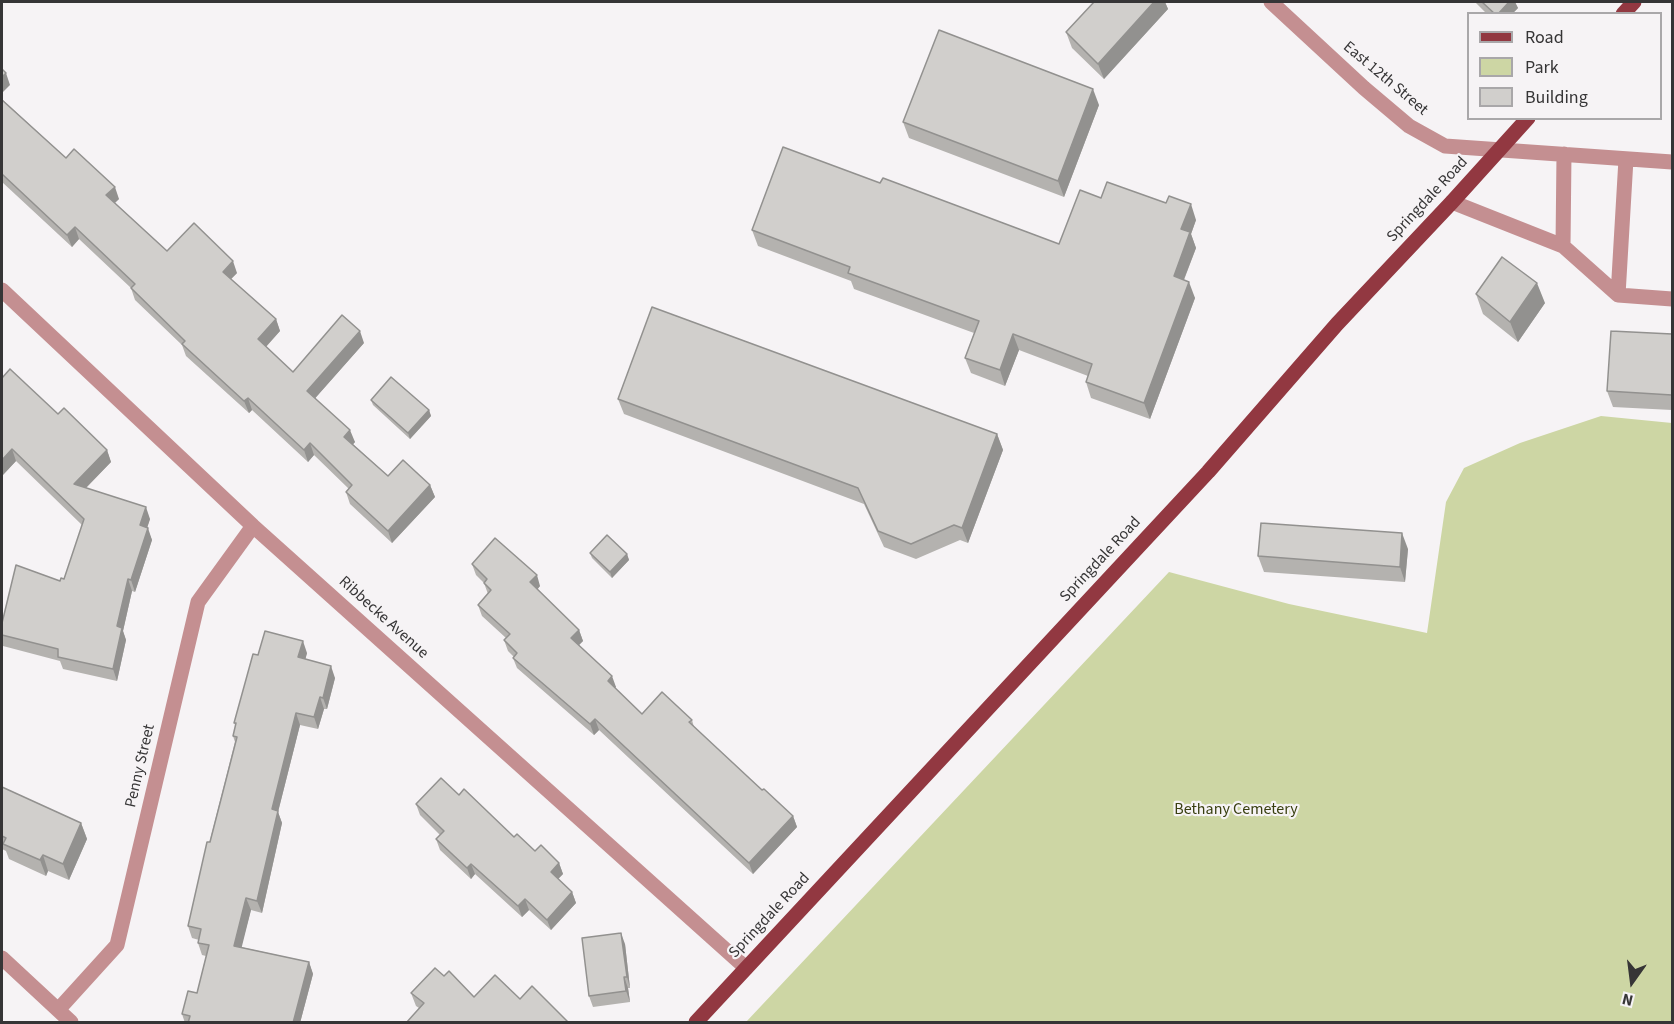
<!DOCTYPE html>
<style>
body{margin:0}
#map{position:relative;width:1674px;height:1024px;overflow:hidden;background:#f6f3f5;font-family:"Source Sans 3",sans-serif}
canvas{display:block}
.frame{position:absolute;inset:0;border:3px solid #363536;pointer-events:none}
.legend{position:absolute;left:1467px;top:12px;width:195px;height:108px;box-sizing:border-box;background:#f6f3f5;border:2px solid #a9a7a9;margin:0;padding:8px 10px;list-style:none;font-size:18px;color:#363536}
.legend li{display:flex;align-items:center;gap:12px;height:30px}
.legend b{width:30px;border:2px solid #a9a7a9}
.north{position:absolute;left:1602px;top:952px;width:60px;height:60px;-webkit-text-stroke:4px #f6f3f5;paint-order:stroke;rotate:194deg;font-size:16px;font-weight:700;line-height:24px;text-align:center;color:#363536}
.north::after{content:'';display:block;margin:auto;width:21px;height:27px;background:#363536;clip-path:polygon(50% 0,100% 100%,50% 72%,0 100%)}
</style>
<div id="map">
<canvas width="1674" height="1024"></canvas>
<div class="frame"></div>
<ul class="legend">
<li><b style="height:8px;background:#923841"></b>Road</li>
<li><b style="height:16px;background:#cdd6a4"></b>Park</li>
<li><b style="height:16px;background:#d1cfcc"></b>Building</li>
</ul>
<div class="north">N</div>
</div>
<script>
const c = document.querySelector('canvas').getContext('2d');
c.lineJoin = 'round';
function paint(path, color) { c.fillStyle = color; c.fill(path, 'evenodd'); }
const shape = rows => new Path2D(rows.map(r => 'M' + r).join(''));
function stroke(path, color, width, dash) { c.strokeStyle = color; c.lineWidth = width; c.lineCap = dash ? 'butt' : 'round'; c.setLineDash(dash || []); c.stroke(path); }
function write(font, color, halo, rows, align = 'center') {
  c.font = font + ' "Source Sans 3",sans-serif'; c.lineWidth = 4.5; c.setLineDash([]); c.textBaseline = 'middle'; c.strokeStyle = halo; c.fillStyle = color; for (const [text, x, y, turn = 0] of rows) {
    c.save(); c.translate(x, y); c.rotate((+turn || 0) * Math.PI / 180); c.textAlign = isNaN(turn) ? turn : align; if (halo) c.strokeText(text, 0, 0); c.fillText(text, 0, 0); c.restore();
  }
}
paint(shape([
 [1601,416,1672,423,1672,1022,746,1022,1169,572,1289,604,1427,633,1446,502,1464,468,1520,443]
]), '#cdd6a4');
stroke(shape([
 [1271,2,1364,88,1409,126,1445,146,1672,162],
 [1452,202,1563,246,1618,295,1672,299],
 [1563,246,1564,154],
 [2,290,253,526,746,968],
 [1618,295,1626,159],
 [2,958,71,1022],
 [58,1010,117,945,198,602,253,526]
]), '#c48f91', 15);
stroke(shape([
 [1623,14,1634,2],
 [696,1022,1208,472,1337,324,1452,202,1528,118]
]), '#923841', 15);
paint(shape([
 [1094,2,1165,2,1168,9,1104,79,1072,48,1066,32],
 [1475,2,1515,2,1518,8,1512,14,1487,14],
 [2,99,66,158,119,199,115,203,167,251,237,273,231,279,276,319,280,331,266,347,293,372,364,343,315,398,355,442,353,444,388,476,430,485,435,497,392,543,350,504,346,492,349,489,314,455,308,462,252,410,249,413,186,356,182,345,135,300,131,288,79,239,72,247,2,182],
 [1099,105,1064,197,909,138,903,122],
 [880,183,1059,244,1101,198,1196,220,1191,234,1196,248,1184,280,1195,298,1150,419,1091,398,1086,382,1088,376,1019,350,1005,386,971,373,965,358,974,333,854,289,851,281,758,246,752,230],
 [1476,294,1545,303,1518,342,1483,314],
 [1672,334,1672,410,1613,407,1607,391],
 [2,378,58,414,107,450,111,462,86,488,150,519,147,528,152,540,135,592,132,591,123,631,126,640,117,681,63,669,60,661,3,646,2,642,2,623,64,579,82,525,16,461,2,476],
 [618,399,997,434,1003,450,968,543,960,540,916,559,884,547,864,504,624,414],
 [371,400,429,410,431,416,410,439,373,405],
 [1408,549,1405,582,1264,572,1258,556],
 [590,553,627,554,629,560,612,578,592,558],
 [472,564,540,586,537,590,579,630,583,641,579,645,616,687,615,688,642,714,692,720,694,727,762,790,793,816,797,827,753,874,599,730,594,735,517,668,513,658,514,657,508,651,504,640,506,638,482,616,478,605,488,594,484,583,476,575],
 [307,653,305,659,335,678,327,709,324,709,318,729,300,725,278,812,282,823,262,913,251,910,241,947,309,962,313,974,300,1023,185,1023,182,1014,197,993,206,956,202,955,198,943,199,940,192,938,188,926,235,742,233,736,236,726,234,723,258,655],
 [2,787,81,823,87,839,69,880,48,871,46,876,9,859,6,851,2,849],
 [459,795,514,837,535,851,559,863,563,874,558,879,572,892,576,903,551,930,529,910,522,917,475,874,471,879,440,850,436,839,440,835,420,815,416,804],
 [625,944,630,988,628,988,630,1002,593,1007,589,996],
 [444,976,474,997,520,999,419,1008,416,1006,411,993]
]), '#b4b2af');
paint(shape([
 [1154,2,1165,2,1168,9,1104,79,1098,64],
 [1509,2,1515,2,1518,8,1512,14,1498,14],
 [6,73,10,85,2,93,2,77],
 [1093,89,1099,105,1064,197,1058,181],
 [115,187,119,199,110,207,106,195],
 [1191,204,1196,220,1191,234,1196,248,1179,292,1174,276,1181,229],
 [75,227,79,239,72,247,67,235],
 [233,261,237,273,227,283,223,272],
 [1189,282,1195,298,1150,419,1144,403],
 [1537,283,1545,303,1518,342,1510,322],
 [276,319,280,331,262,351,258,339],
 [360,331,364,343,311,403,307,391],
 [1013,334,1019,350,1005,386,1000,370],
 [248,398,252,410,249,413,244,401],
 [429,410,431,416,410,439,408,433],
 [350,430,355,442,349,449,344,437],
 [997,434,1003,450,968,543,962,528],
 [310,443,314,455,308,462,304,450],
 [12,449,16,461,2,476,2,460],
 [107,450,111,462,78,496,74,484],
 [430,485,435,497,392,543,388,531],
 [146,507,150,519,144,537,140,525],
 [148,528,152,540,135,592,131,580],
 [1402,533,1408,549,1405,582,1400,567],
 [627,554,629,560,612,578,610,572],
 [537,575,540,586,534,593,530,582],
 [128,579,132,591,123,631,126,640,117,681,113,669,117,626],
 [579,630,583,641,575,649,571,638],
 [303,641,307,653,303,669,298,657],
 [331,666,335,678,327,709,323,698],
 [612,676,616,687,611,692,608,681],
 [320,697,324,709,318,729,314,717],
 [296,713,300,725,278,812,282,823,262,913,257,901,272,809],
 [595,719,599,730,594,735,590,724],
 [793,816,797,827,753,874,749,863],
 [81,823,87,839,69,880,63,864],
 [43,855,48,871,46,876,40,860],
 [559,863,563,874,554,883,551,872],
 [471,864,475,874,471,879,467,868],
 [572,892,576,903,551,930,547,920],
 [246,898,251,910,239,958,234,946],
 [525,899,529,910,522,917,518,906],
 [621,933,625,944,630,988,627,977],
 [309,962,313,974,300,1023,293,1023],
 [624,977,628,988,630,1002,626,991]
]), '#92918f');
const building = shape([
 [1094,2,1154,2,1098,64,1066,32,1094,2],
 [1482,2,1509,2,1498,14,1495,14,1482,2],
 [939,30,1093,89,1058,181,903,122,939,30],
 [2,69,6,73,2,77,2,69],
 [2,100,66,158,74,149,115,187,106,195,167,251,194,223,233,261,223,272,276,319,258,339,293,372,342,315,360,331,307,391,350,430,344,437,388,476,403,460,430,485,388,531,346,492,352,485,310,443,304,450,248,398,244,401,182,344,185,341,131,288,135,284,75,227,67,235,2,174,2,100],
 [783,147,880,183,883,178,1059,244,1080,190,1101,198,1107,182,1166,203,1169,196,1191,204,1181,229,1190,232,1174,276,1189,282,1144,403,1086,382,1092,364,1013,334,1000,370,965,358,979,321,848,273,850,267,752,230,783,147],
 [1502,257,1537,283,1510,322,1476,294,1502,257],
 [652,307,997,434,962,528,954,525,911,544,878,531,858,488,618,399,652,307],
 [1611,331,1672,334,1672,395,1607,391,1611,331],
 [10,369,58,414,64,408,107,450,74,484,146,507,140,525,148,528,131,580,128,579,117,626,122,628,113,669,58,657,58,649,2,635,2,623,16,565,60,581,61,578,64,579,84,519,12,449,2,460,2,378,10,369],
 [391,377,429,410,408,433,371,400,391,377],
 [1261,523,1402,533,1400,567,1258,556,1261,523],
 [607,535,627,554,610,572,590,553,607,535],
 [495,538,537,575,530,582,579,630,571,638,612,676,608,681,642,714,662,692,692,720,689,722,762,790,764,789,793,816,749,863,595,719,590,724,513,658,517,653,504,640,510,634,478,605,491,590,484,583,487,579,472,564,495,538],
 [265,631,303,641,298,657,331,666,323,698,320,697,314,717,296,713,272,809,278,811,257,901,246,898,234,946,309,962,293,1023,188,1023,190,1016,182,1014,188,991,197,993,209,945,198,943,201,929,188,926,207,842,210,842,237,737,233,736,236,723,234,723,253,654,258,655,265,631],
 [441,778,459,795,464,789,514,837,517,834,535,851,541,845,559,863,551,872,572,892,547,920,525,899,518,906,471,864,467,868,436,839,444,831,416,804,441,778],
 [2,787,81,823,63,864,43,855,40,860,3,844,6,838,2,836,2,787],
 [621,933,627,977,624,977,626,991,589,996,582,938,621,933],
 [435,968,444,976,449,971,474,997,495,975,520,999,532,986,569,1023,406,1023,424,1003,411,993,435,968]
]);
paint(building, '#d1cfcc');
stroke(building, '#92918f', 1.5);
write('16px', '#363536', '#f6f3f5', [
 ["East 12th Street",1385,79,40],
 ["Springdale Road",1428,200,-47],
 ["Springdale Road",1101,560,-47],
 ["Ribbecke Avenue",383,618,42],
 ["Penny Street",141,766,-77],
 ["Springdale Road",770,916,-47]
]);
write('16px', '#393f10', '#f6f3f5', [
 ["Bethany Cemetery",1236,810]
]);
</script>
